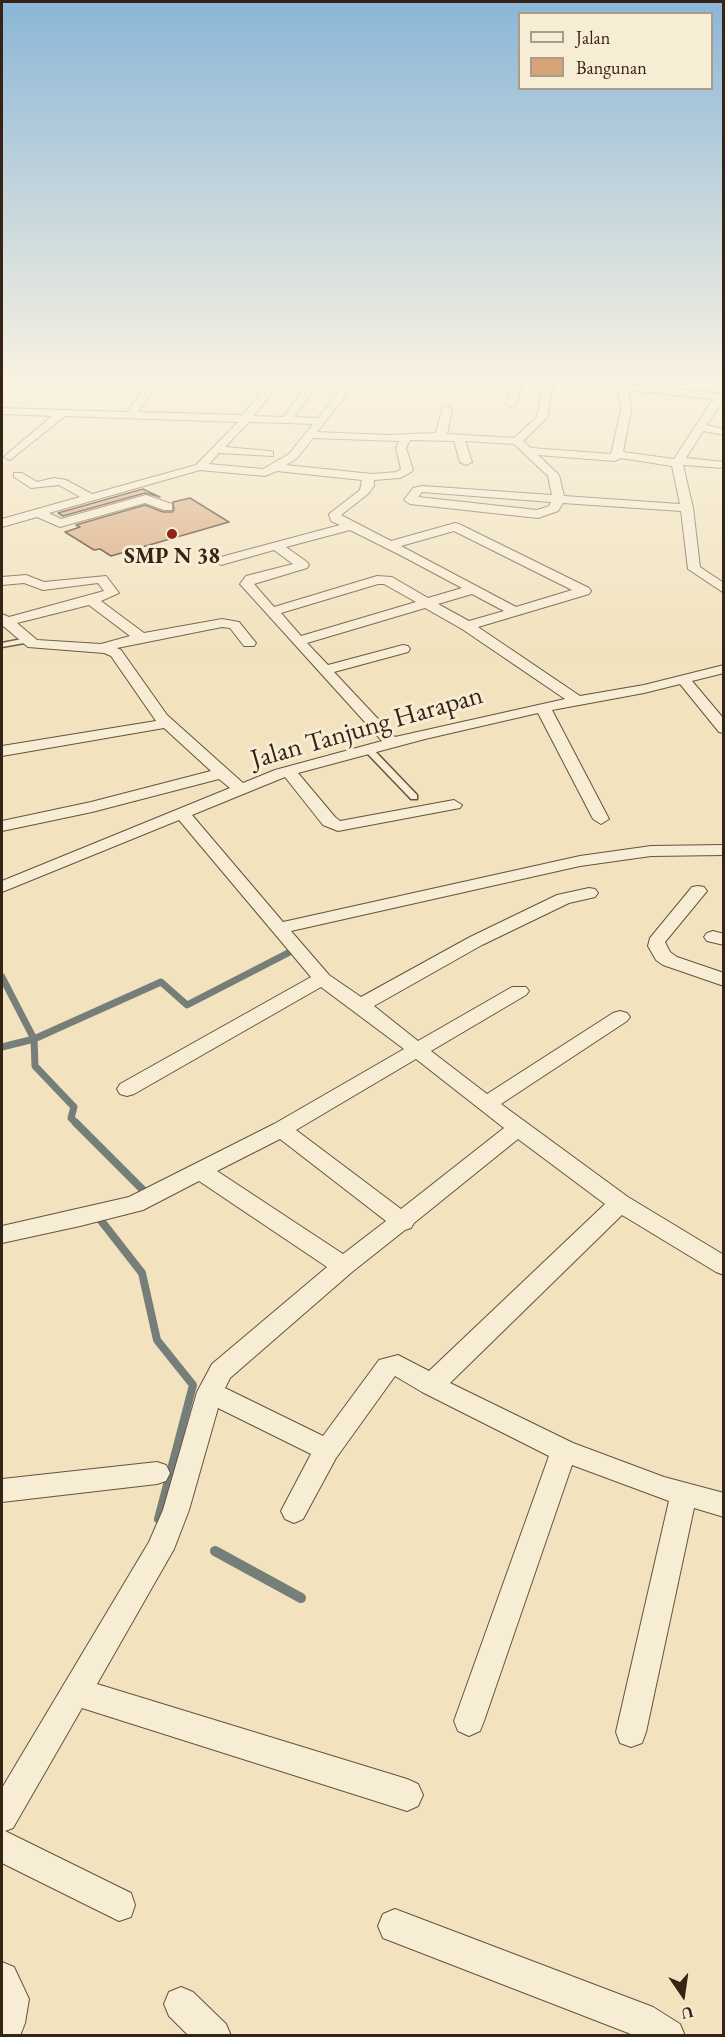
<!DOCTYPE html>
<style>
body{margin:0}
#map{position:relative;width:725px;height:2037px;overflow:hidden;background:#f2e2bd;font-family:"EB Garamond",serif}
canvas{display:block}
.frame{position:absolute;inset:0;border:3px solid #352316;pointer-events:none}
.legend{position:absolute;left:518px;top:12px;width:195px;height:78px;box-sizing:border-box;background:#f7ecd4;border:2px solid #a99c88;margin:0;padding:8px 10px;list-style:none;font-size:18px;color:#352316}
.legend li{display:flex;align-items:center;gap:12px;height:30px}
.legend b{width:30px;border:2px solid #a99c88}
.north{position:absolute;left:653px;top:1965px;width:60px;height:60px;-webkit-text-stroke:4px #f7ecd4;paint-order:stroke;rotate:167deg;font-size:16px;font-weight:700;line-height:24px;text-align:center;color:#352316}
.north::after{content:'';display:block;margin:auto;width:21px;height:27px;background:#352316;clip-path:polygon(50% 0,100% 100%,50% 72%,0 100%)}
</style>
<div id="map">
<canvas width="725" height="2037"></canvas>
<div class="frame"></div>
<ul class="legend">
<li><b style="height:8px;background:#f7ecd4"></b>Jalan</li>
<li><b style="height:16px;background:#d7a47a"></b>Bangunan</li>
</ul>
<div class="north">U</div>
</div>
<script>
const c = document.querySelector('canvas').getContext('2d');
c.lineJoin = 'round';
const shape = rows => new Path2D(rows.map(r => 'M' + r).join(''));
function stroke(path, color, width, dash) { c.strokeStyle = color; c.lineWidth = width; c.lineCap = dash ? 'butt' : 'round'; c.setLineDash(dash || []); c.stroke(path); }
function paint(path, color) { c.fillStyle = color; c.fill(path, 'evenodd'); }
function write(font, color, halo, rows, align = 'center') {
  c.font = font + ' "EB Garamond",serif'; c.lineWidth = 6; c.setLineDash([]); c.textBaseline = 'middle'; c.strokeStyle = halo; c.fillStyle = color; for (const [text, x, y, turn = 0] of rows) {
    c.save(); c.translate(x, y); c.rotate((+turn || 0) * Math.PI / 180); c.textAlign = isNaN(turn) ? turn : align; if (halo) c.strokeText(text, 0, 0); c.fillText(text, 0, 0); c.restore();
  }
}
stroke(shape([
 [2,977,34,1039,35,1066,74,1107,71,1118,78,1125],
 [2,1047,34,1039,161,982,187,1005,288,953]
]), '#767e7a', 7);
stroke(shape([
 [76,1123,145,1192,142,1193],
 [104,1215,99,1218,142,1273,157,1340,193,1385,158,1519]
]), '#767e7a', 8);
stroke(shape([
 [215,1551,301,1598]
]), '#767e7a', 10);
const building = shape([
 [143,489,160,497,145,493,63,516,58,513,143,489],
 [190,498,229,522,111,556,100,549,94,550,65,532,80,527,76,525,145,505,163,512,172,512,174,510,173,502,190,498]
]);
paint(building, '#d7a47a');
stroke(building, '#352316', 1.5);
const service = shape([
 [27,638,30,638,30,642,2,647,2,643,27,638],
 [365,747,371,747,417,795,417,799,411,799,365,751,365,747]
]);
const minor = shape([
 [46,381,95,381,96,383,91,386,42,386,42,382,46,381],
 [270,381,280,381,254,416,283,417,310,381,320,381,294,417,318,418,347,381,357,381,317,432,388,435,436,433,442,409,447,406,452,409,447,434,514,438,537,417,544,381,554,381,547,418,523,441,531,448,611,454,621,410,618,389,566,384,561,381,595,381,724,394,724,400,706,425,724,429,724,435,703,431,686,458,724,462,724,468,683,465,693,508,700,567,724,583,724,593,688,569,681,511,563,503,558,511,538,518,410,504,404,500,413,488,422,486,552,495,548,476,514,444,465,441,472,462,466,465,460,462,454,441,410,440,406,448,413,470,411,472,400,478,374,480,374,486,368,494,341,515,391,541,455,523,459,524,589,588,591,591,589,594,478,627,580,696,644,685,724,665,724,673,692,681,724,719,724,733,719,732,680,684,644,693,552,710,609,819,601,824,593,819,538,713,425,739,298,773,335,817,340,821,454,800,462,805,460,808,338,831,323,825,285,777,192,815,283,922,580,856,651,846,724,845,724,855,651,856,580,866,291,931,329,975,361,997,470,937,557,895,589,888,595,889,598,893,595,897,569,903,482,945,374,1006,418,1041,512,987,526,987,529,991,526,995,431,1051,487,1094,613,1013,620,1011,627,1013,630,1017,627,1021,501,1104,628,1197,724,1255,724,1275,716,1272,622,1215,450,1383,573,1443,664,1477,724,1493,724,1517,694,1508,646,1732,642,1743,631,1747,620,1743,616,1732,669,1501,572,1465,484,1721,480,1731,469,1736,458,1731,454,1721,549,1456,422,1392,395,1376,336,1458,303,1519,294,1523,285,1519,281,1511,311,1454,218,1408,189,1510,174,1549,97,1684,407,1779,418,1784,423,1795,418,1806,407,1811,82,1708,13,1828,5,1831,131,1893,135,1905,131,1917,119,1921,2,1863,2,1788,149,1542,163,1510,197,1392,212,1364,327,1267,199,1181,143,1210,80,1226,2,1243,2,1226,129,1197,274,1124,404,1049,321,987,134,1094,127,1096,120,1094,117,1089,120,1084,311,977,179,820,2,892,2,881,230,788,219,779,92,812,2,831,2,821,91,802,211,771,164,728,2,756,2,746,156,721,111,656,104,653,28,647,2,625,2,614,9,617,104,591,98,583,43,590,24,583,2,585,2,577,26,575,44,582,106,576,119,593,101,601,144,633,222,619,239,622,256,643,254,646,244,646,230,628,222,627,117,648,121,650,167,715,243,783,275,770,382,741,240,584,246,576,293,564,274,550,221,565,215,561,217,558,340,525,331,521,329,514,360,490,362,480,277,471,265,476,200,470,49,513,61,519,146,495,172,504,172,510,164,510,145,503,60,527,37,517,2,527,2,519,80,497,59,485,31,488,14,477,14,473,22,473,37,482,54,478,66,480,92,494,196,465,238,422,65,416,10,460,4,457,6,455,52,416,2,414,2,408,127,412,148,384,152,383,157,386,138,412,243,415,270,381],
 [628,390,713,399,674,459,623,452,631,410,628,390],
 [249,422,286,423,313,424,289,454,263,469,209,464,219,453,273,456,273,452,269,451,225,447,249,422],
 [313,438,399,441,396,448,401,469,397,472,372,474,286,465,297,458,313,438],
 [538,455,615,461,621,458,672,466,680,504,564,496,559,475,538,455],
 [422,492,551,502,549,506,537,510,418,497,422,492],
 [350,530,402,556,462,588,428,598,392,577,377,576,274,607,254,584,307,568,309,565,307,562,286,547,350,530],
 [454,531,572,590,516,607,401,546,454,531],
 [378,584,384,584,416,602,301,636,281,613,378,584],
 [472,594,504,611,469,621,438,604,472,594],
 [89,605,130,636,101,644,37,640,17,623,89,605],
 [425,608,462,629,565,699,395,737,334,672,408,652,410,649,408,646,403,645,328,665,307,643,425,608],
 [416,1059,504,1128,401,1209,296,1130,416,1059],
 [280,1139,386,1221,343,1254,217,1171,280,1139],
 [518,1139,605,1204,429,1371,398,1355,379,1360,323,1436,225,1388,230,1378,352,1272,405,1230,411,1228,414,1223,518,1139],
 [513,381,523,381,516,404,511,407,506,404,513,381],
 [698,886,704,887,707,891,665,942,670,952,677,957,724,973,724,986,663,965,656,960,648,946,650,938,692,887,698,886],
 [713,931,724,934,724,945,707,941,704,937,707,933,713,931],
 [157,1462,166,1465,170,1473,166,1481,157,1484,2,1502,2,1479,157,1462],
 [395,1909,653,2007,680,2024,685,2036,636,2036,383,1938,378,1926,383,1914,395,1909],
 [2,1962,14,1967,29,1999,25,2023,20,2036,2,2036,2,1962],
 [181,1987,193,1992,226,2024,231,2036,189,2036,169,2016,164,2004,169,1992,181,1987]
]);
stroke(service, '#645340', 3);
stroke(minor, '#645340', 2);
paint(service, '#f7ecd4');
paint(minor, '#f7ecd4');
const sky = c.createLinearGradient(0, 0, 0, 666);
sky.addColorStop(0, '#8bb6d7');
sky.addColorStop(0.57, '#f9f2e1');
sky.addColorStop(1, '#f9f2e100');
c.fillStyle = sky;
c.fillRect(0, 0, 725, 666);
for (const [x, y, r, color] of [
 [172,534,6,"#8f2418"]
]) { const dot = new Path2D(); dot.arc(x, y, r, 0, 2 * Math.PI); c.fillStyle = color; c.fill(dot); stroke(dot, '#f7ecd4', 2); }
write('bold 22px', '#352316', '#f7ecd4', [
 ["SMP N 38",172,557]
]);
write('27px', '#352316', '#f7ecd4', [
 ["Jalan Tanjung Harapan",367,728,-16]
]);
</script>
